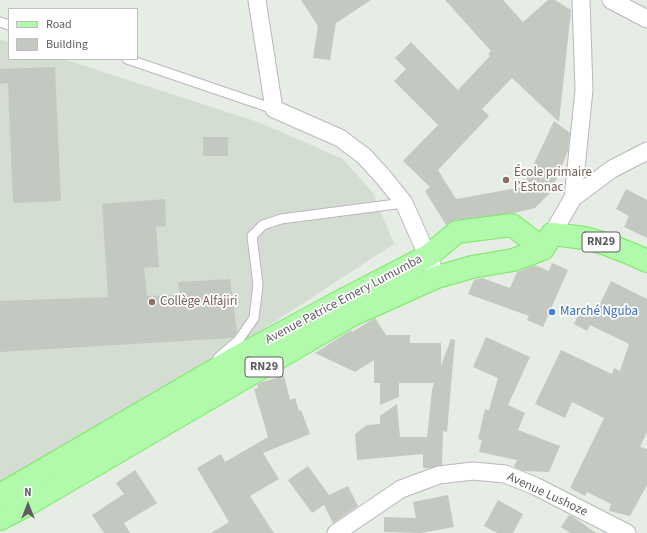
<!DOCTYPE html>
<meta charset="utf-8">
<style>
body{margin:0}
#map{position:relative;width:647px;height:533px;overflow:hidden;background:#e5ede4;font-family:"Source Sans 3",sans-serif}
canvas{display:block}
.legend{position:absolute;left:8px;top:8px;width:130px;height:52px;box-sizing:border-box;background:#fff;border:1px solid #c0bec1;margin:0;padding:5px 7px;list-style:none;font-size:12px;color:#615c63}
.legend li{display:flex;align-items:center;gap:8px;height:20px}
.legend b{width:20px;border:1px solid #c0bec1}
.north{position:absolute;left:8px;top:485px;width:40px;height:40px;-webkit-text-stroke:3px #fff;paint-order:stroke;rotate:0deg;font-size:11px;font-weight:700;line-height:16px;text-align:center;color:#615c63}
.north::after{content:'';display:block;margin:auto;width:14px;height:18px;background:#615c63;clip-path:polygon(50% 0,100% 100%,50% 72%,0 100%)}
</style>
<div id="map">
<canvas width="647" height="533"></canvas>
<ul class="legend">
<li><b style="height:5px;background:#b1faac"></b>Road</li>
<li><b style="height:11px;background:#c3c9c0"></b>Building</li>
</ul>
<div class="north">N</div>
</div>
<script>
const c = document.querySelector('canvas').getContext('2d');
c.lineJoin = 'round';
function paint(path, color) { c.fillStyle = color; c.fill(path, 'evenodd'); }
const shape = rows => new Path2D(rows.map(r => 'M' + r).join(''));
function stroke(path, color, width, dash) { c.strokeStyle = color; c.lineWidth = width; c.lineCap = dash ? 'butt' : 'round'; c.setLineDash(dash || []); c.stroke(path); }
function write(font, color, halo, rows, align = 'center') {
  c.font = font + ' "Source Sans 3",sans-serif'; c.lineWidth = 3.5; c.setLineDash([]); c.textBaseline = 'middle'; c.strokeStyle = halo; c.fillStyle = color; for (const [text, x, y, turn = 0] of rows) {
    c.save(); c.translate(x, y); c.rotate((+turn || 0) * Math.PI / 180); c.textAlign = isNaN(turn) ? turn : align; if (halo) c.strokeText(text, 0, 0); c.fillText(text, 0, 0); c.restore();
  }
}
paint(shape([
 [0,39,9,42,9,59,63,59,258,122,343,159,373,193,394,244,216,360,91,432,0,482]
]), '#d4ddd2');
paint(shape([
 [301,0,371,0,336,23,330,60,313,58,318,26],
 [445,0,503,0,523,22,548,0,555,0,571,10,559,122,512,78,482,109,489,116,438,170,456,199,523,187,554,121,570,133,568,151,551,192,535,208,514,213,455,220,446,225,425,191,430,187,403,161,438,125,394,81,406,69,395,58,411,42,458,90,490,56,488,54,491,51],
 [55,67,61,201,13,203,8,83,0,84,0,69],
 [203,137,228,137,228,156,203,156],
 [626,189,647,200,647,238,624,227,629,216,616,209],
 [165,199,166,226,156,227,159,267,144,268,147,296,180,295,178,282,230,279,237,331,234,337,232,338,0,352,0,301,108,297,102,204],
 [552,263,568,270,543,327,527,320,529,316,468,294,474,280,482,278,510,288,517,272,535,265,549,271],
 [611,281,647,299,647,432,640,447,647,449,647,485,630,516,609,511,611,504,587,492,585,496,570,488,604,418,572,402,565,418,535,404,561,350,612,374,614,368,620,371,629,344,590,325,587,331,574,324,582,307,595,314],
 [375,318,386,335,410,335,410,343,441,343,441,366,451,339,455,340,447,432,443,431,442,465,430,468,423,468,423,454,357,460,355,434,367,425,380,424,380,416,397,404,400,437,427,437,432,390,434,383,399,383,399,397,380,405,380,383,374,383,374,360,355,372,315,353,351,330,352,332],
 [486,337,530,357,508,405,525,413,518,430,560,446,549,472,524,471,514,467,517,460,479,452,482,440,478,439,485,409,489,410,498,378,473,367],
 [284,376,290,400,295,398,299,411,301,410,310,434,263,453,279,479,250,496,274,533,211,533,229,522,197,468,221,454,225,462,268,437,254,389,258,388,257,385,262,382],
 [308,466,329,495,348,486,358,506,333,523,324,505,312,513,288,480],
 [135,470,157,503,124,523,130,533,104,533,92,515,124,494,116,483],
 [448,495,454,527,421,533,384,532,384,517,416,518,413,502],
 [498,500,523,514,513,533,497,533,484,526],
 [569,515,572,516,596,533,570,533,561,527]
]), '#c3c9c0');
const lane = shape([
 [0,22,9,25],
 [127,59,274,109],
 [218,358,238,341,254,318,258,285,252,236,263,225,281,219,404,203]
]);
const street = shape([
 [257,0,274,109,340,138,364,156,384,178,404,203,437,277],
 [611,0,647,19],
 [573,198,612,169,647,151],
 [552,234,573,198,584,90,581,0],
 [336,533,401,489,439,475,473,471,505,474,535,486,627,533]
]);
const primary = shape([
 [0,495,232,360,339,302,428,256,457,232,512,225,543,249],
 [0,519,25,506,352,315,437,277,472,267,513,260,543,249,552,234,585,238,606,244,634,255,647,261]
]);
stroke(lane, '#bbb6bd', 11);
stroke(street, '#bbb6bd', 19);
stroke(primary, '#79e862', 24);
stroke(lane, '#fff', 9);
stroke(street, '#fff', 17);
stroke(primary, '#b1faac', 22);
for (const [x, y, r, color] of [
 [506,180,4,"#8d6e63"],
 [152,302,4,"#8d6e63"],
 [552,312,4,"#3f7fe0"]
]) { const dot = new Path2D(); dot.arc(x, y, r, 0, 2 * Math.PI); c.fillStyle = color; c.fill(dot); stroke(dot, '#fff', 1.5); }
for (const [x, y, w] of [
 [601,242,38],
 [264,367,38]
]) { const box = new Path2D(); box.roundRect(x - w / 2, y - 10, w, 20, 3); c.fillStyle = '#fff'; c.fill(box); stroke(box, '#615c63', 1); }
write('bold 12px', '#615c63', null, [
 ["RN29",601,242],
 ["RN29",264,367]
]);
write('13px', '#785e54', '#fff', [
 ["École primaire",514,173],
 ["l’Estonac",514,188],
 ["Collège Alfajiri",160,302]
], 'left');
write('13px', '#615c63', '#fff', [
 ["Avenue Patrice Emery Lumumba",344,300,-28],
 ["Avenue Lushoze",547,495,25]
]);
write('13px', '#366cbe', '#fff', [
 ["Marché Nguba",560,312]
], 'left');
</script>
